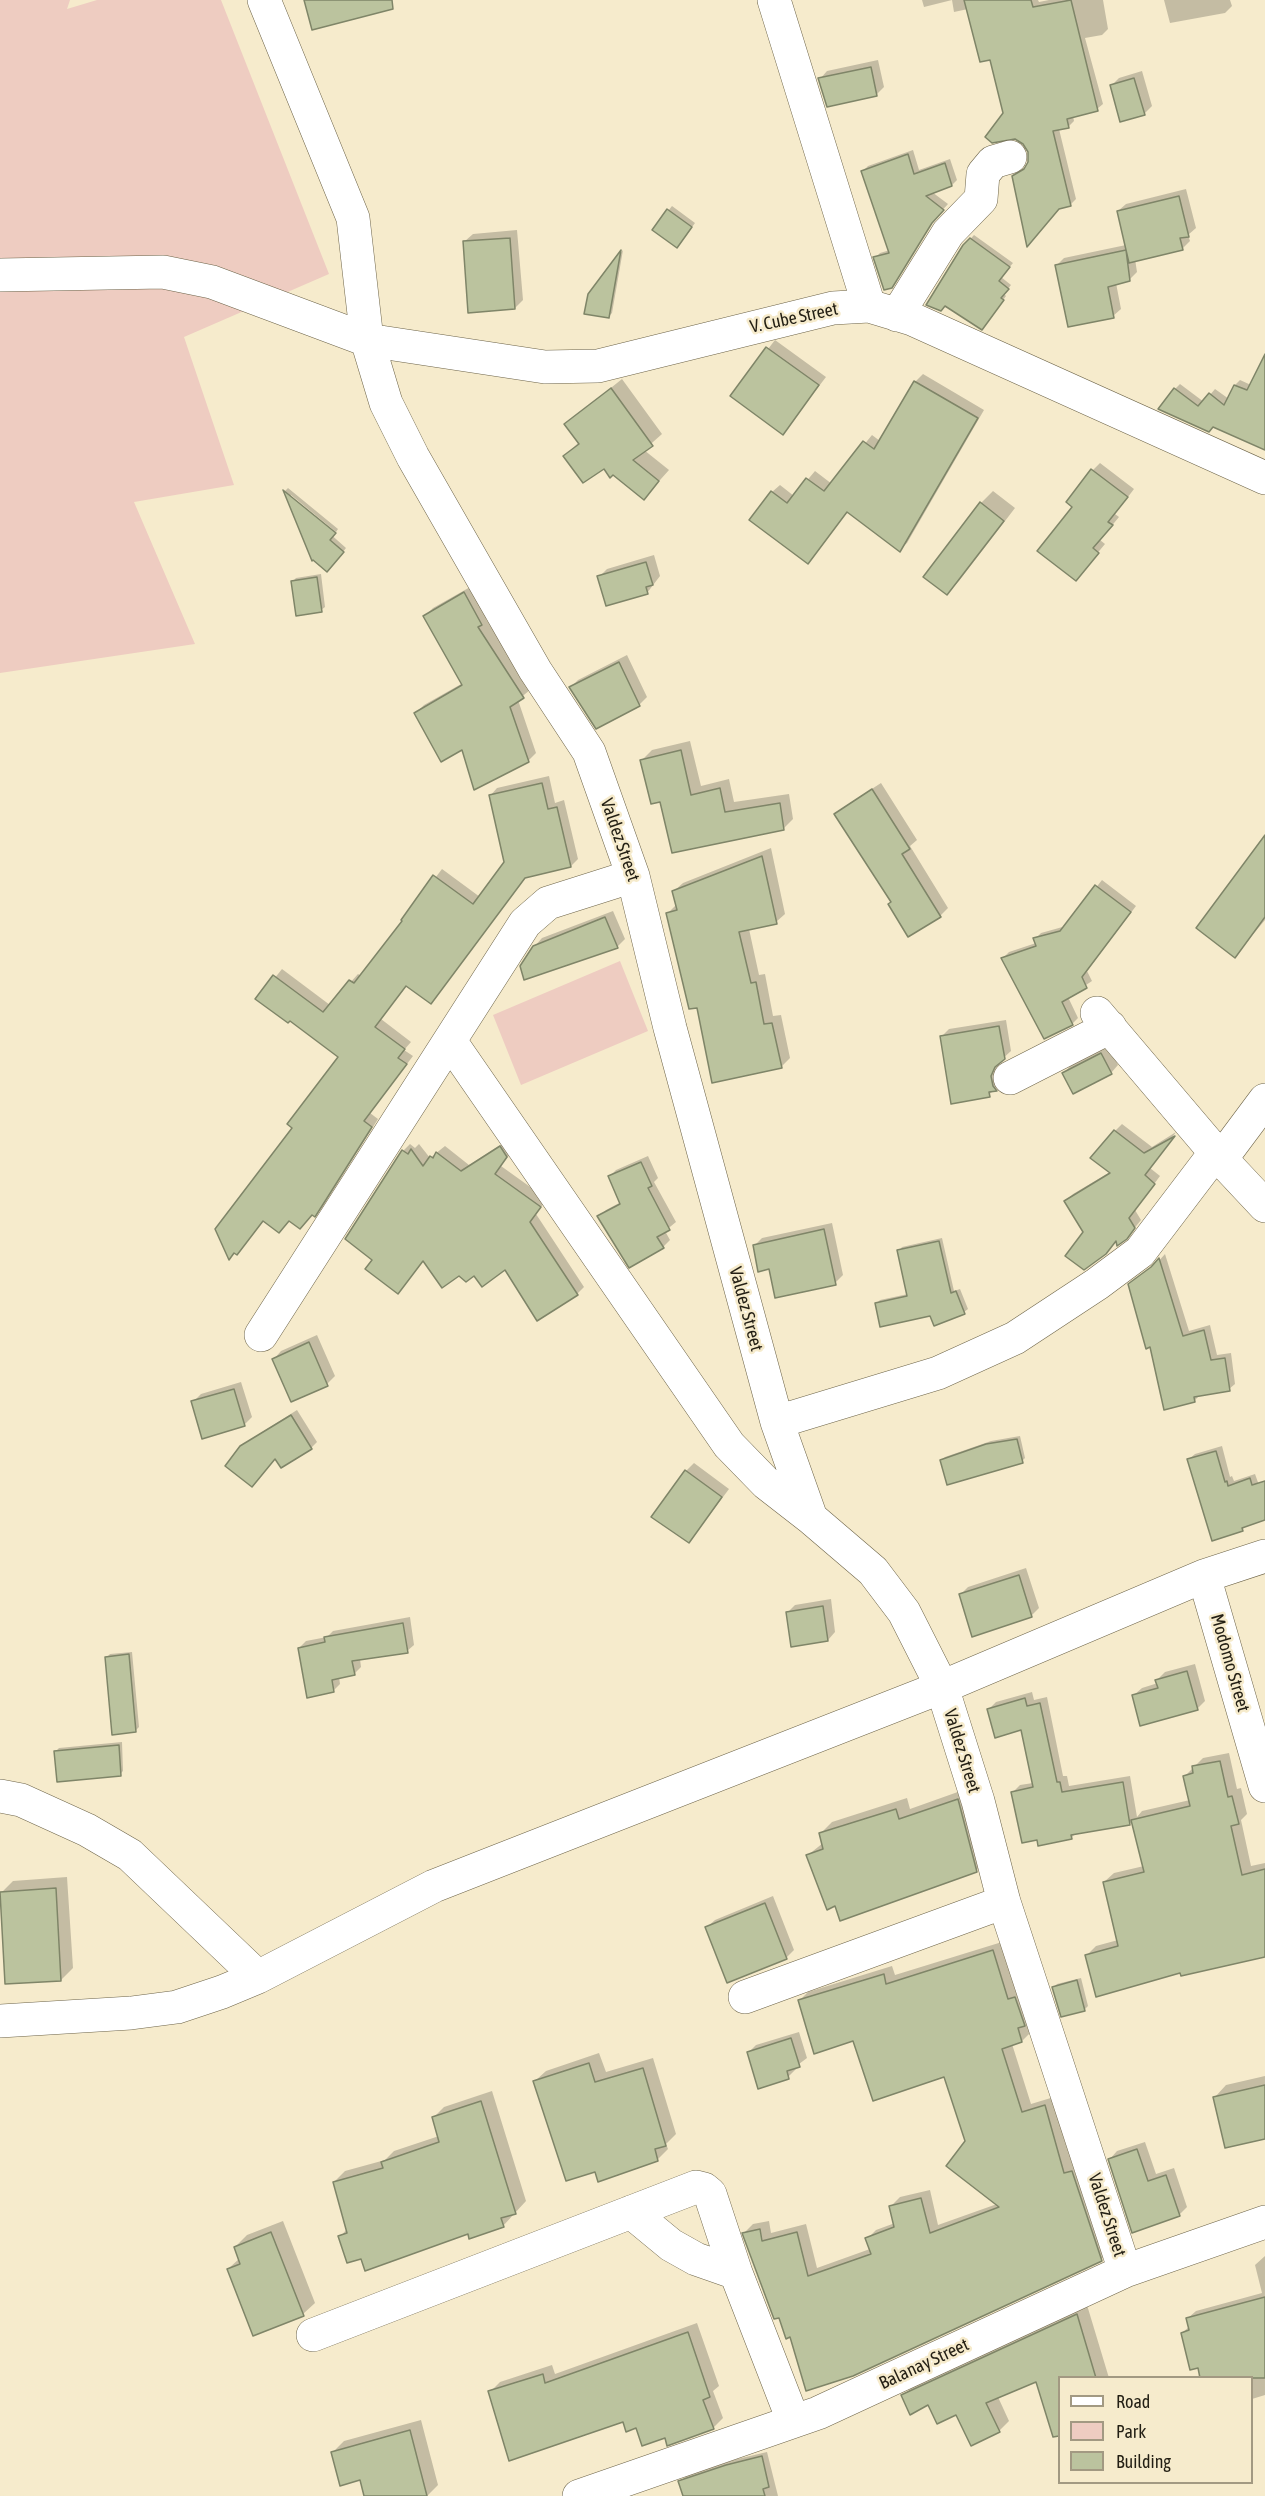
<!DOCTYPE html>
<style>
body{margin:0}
#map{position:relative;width:1265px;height:2496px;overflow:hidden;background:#f6ebcc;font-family:"Asap Condensed",sans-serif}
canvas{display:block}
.legend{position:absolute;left:1058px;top:2376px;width:195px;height:108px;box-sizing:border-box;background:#f6ebcc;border:2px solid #a29982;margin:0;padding:8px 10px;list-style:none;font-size:18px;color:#231f14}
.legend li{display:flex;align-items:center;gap:12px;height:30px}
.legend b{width:30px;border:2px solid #a29982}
</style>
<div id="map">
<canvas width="1265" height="2496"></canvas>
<ul class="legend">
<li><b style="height:8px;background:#fff"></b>Road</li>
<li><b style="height:16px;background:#eeccc1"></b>Park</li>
<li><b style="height:16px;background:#bbc39e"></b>Building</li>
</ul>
</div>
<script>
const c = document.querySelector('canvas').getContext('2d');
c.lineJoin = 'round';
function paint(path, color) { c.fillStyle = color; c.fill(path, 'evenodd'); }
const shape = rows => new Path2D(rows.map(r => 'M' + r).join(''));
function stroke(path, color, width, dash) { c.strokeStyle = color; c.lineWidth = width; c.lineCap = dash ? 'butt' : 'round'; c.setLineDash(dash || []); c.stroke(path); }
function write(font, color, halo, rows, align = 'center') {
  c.font = font + ' "Asap Condensed",sans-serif'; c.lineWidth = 5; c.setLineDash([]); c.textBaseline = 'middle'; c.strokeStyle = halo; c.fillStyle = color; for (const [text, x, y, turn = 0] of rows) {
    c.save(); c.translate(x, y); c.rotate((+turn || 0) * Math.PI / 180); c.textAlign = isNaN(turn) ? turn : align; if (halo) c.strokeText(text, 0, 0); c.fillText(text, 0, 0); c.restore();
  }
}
paint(shape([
 [0,0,70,0,67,9,97,0,221,0,329,274,184,337,234,485,134,502,195,644,0,673],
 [620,961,648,1031,521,1085,493,1015]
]), '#eeccc1');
paint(shape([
 [922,0,952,0,924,7],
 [952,0,1038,0,1039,2,1049,0,1103,0,1108,29,1102,35,1085,38,1103,104,1097,109,1073,116,1074,121,1068,127,1059,129,1076,199,1070,205,1014,176,1027,166,1030,161,1029,151,1005,114,991,58,968,9,954,12],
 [1164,0,1230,0,1232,6,1225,13,1170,23],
 [878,60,884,87,876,95,820,79,827,71],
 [1142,71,1152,106,1144,114,1111,86,1119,78],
 [913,150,919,170,950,159,957,180,952,185,932,192,948,204,937,216,891,286,875,258,880,253,890,250,863,171,868,166],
 [1186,189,1196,228,1188,235,1190,241,1182,249,1135,259,1137,272,1130,279,1116,283,1121,309,1113,316,1056,266,1064,258,1126,245,1118,211,1126,204],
 [672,206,695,223,681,242,654,229],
 [517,230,523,300,515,308,465,241,473,234],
 [974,235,1013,263,1001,277,1011,285,1004,294,1006,296,985,325,964,246],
 [623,250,612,313,609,316,589,294],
 [775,340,826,377,783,433,732,396],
 [923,374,984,410,907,543,899,550,848,511,808,562,772,492,780,485,794,496,815,471,832,484,872,435,880,441,915,382],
 [1265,376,1265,448,1213,425,1175,389,1180,384,1204,402,1215,389,1229,399,1235,385,1240,380,1251,385],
 [622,379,662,434,644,450,669,470,644,498,604,466,565,456,579,442,566,424],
 [1100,463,1134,489,1115,514,1119,517,1100,540,1105,544,1076,579,1074,506,1093,470],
 [288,488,338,529,336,532,291,495,291,499,346,548,331,567,312,559,285,491],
 [993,491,1015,508,959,581,947,593,925,576,981,503],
 [654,555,660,576,647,593,599,577,607,569],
 [321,574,325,607,321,610,293,581,296,578],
 [472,586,489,616,486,619,531,689,518,700,536,753,528,761,463,748,416,713,424,705,463,683,425,616,433,608],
 [627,655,647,697,639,705,597,727,571,687,578,680],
 [690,741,701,786,729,779,734,802,789,794,793,819,783,829,661,800,642,760,652,750],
 [549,776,555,803,564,800,578,859,571,866,526,877,430,1002,407,985,381,1019,411,1042,404,1050,413,1056,370,1113,378,1119,322,1208,314,1215,290,1220,264,1220,237,1253,294,1127,340,1057,290,1019,258,999,282,969,330,1005,358,974,361,976,442,869,480,897,505,862,490,796,497,788],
 [881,783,917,840,910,846,948,908,940,916,908,935,892,902,836,814,844,807],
 [1265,838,1265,920,1235,956],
 [771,848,785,914,776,922,749,929,759,975,765,974,773,1016,781,1015,790,1058,781,1067,698,1006,667,914,676,905,674,891,683,883],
 [1102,880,1136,906,1087,971,1092,981,1068,997,1078,1018,1072,1024,1003,958,1009,952,1036,943,1035,939,1041,933,1066,926],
 [613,911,625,939,617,947,534,947,542,938],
 [1006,1020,1011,1051,1000,1061,998,1068,1003,1083,987,1096,942,1036,949,1029],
 [1109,1046,1118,1065,1111,1073,1064,1073,1071,1065],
 [1122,1124,1152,1147,1176,1132,1150,1168,1160,1176,1135,1210,1141,1220,1133,1230,1117,1240,1085,1232,1066,1201,1073,1194,1110,1172,1115,1131],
 [508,1140,514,1149,501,1166,547,1199,536,1214,584,1287,577,1294,505,1268,475,1274,459,1274,424,1260,398,1292,374,1260,347,1239,403,1151,410,1144,415,1148,419,1144,430,1158,445,1146,469,1165],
 [648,1156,658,1178,654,1182,676,1222,665,1231,670,1240,663,1247,599,1217,606,1210,621,1202,609,1177,616,1170],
 [832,1223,843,1275,835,1283,770,1267,754,1246,762,1238],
 [942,1238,954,1291,960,1289,968,1309,964,1312,931,1315,877,1303,880,1300,908,1294,899,1251,902,1247],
 [1165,1254,1189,1331,1210,1325,1217,1355,1231,1353,1235,1384,1229,1389,1200,1395,1194,1401,1151,1345,1157,1263],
 [317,1335,335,1376,327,1384,274,1359,281,1351],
 [241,1382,252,1417,244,1425,193,1402,201,1394],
 [297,1410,317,1442,311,1448,276,1457,242,1447,248,1441],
 [1020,1436,1025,1458,1022,1461,942,1460,945,1457,991,1441],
 [1222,1446,1230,1477,1232,1476,1234,1481,1255,1474,1265,1502,1265,1517,1247,1524,1242,1530,1189,1459,1195,1454],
 [694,1463,729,1489,696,1533,686,1471],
 [1026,1568,1039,1608,1031,1616,960,1595,968,1587],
 [831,1599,835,1632,828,1640,787,1613,795,1605],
 [410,1617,414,1645,407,1651,360,1659,361,1667,354,1674,339,1677,340,1684,333,1691,299,1648,306,1641,327,1637,333,1631],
 [132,1652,139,1727,136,1730,106,1658,110,1654],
 [1195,1664,1205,1701,1197,1709,1134,1695,1142,1688,1158,1683,1157,1680,1165,1672],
 [1032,1692,1034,1700,1047,1697,1063,1776,1067,1776,1069,1786,1130,1776,1137,1817,1142,1811,1190,1800,1185,1776,1203,1758,1229,1753,1237,1789,1241,1788,1247,1814,1241,1820,1251,1866,1265,1863,1265,1936,1181,1972,1086,1956,1096,1946,1118,1940,1104,1882,1114,1873,1144,1866,1132,1821,1130,1824,1076,1833,1071,1838,1038,1839,1013,1792,1020,1785,1033,1783,1022,1729,989,1709,996,1702],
 [122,1742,123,1771,120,1774,56,1751,59,1748],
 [969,1788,988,1859,976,1871,836,1904,808,1855,823,1843,820,1834,832,1822,907,1798,910,1809],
 [67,1877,73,1968,61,1980,1,1893,13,1881],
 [773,1896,794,1950,786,1958,707,1927,715,1920],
 [1002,1942,1031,2032,1022,2041,1012,2044,1031,2104,1054,2097,1110,2251,1101,2260,791,2335,744,2233,753,2224,769,2221,771,2233,806,2224,817,2268,870,2249,867,2239,876,2230,895,2223,891,2206,900,2197,930,2190,938,2225,997,2204,967,2142,945,2076,854,2039,799,2001,808,1992,892,1966,895,1975],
 [1081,1978,1088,2006,1085,2009,1062,2015,1053,1988,1057,1984],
 [799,2032,807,2058,795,2067,796,2069,788,2077,748,2053,756,2045],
 [599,2053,606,2072,653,2058,676,2134,666,2144,668,2149,657,2160,596,2170,535,2081,546,2071],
 [1265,2076,1265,2138,1215,2097,1226,2085],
 [492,2091,526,2201,503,2226,362,2257,340,2237,347,2229,334,2182,345,2171,385,2160,394,2151,439,2136,433,2118,444,2107],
 [1145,2142,1156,2174,1174,2168,1187,2207,1179,2215,1110,2159,1117,2151],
 [283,2221,315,2303,303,2314,228,2269,240,2258,235,2247,247,2235],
 [1265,2256,1265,2395,1252,2399,1252,2378,1199,2366,1182,2333,1190,2326,1188,2318,1196,2311,1262,2293,1255,2265],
 [1087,2305,1109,2378,1060,2378,1060,2428,1053,2430,1037,2380,998,2397,1009,2421,999,2431,957,2413,903,2396,913,2386],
 [697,2323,719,2386,713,2391,723,2418,713,2428,666,2436,624,2420,490,2392,500,2382,552,2365,555,2374],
 [421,2420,438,2485,427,2496,366,2496,361,2478,333,2452,344,2441],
 [767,2452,778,2496,684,2496,680,2482,686,2476,733,2460]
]), '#0003');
const building = shape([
 [304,0,392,0,393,9,312,30,304,0],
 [964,0,1031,0,1033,7,1071,0,1098,111,1067,119,1069,128,1053,131,1071,206,1059,209,1027,247,1012,176,1024,169,1028,162,1028,152,1023,144,1015,139,992,143,985,137,1003,113,990,60,980,62,964,0],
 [871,67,877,96,827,107,818,78,871,67],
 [1134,78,1145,115,1120,122,1110,85,1134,78],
 [908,154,914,174,945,163,952,186,926,196,944,210,932,223,892,288,884,290,873,257,889,253,861,171,908,154],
 [1179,196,1189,237,1180,238,1183,250,1129,263,1117,211,1179,196],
 [667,209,692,227,677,248,652,230,667,209],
 [510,238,515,309,468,313,463,241,510,238],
 [970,238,1010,267,999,281,1009,289,1001,298,1004,300,982,330,945,306,941,311,926,305,963,245,970,238],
 [621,250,609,318,584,314,588,294,621,250],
 [1126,250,1130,281,1108,287,1114,318,1068,327,1055,265,1126,250],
 [766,347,819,385,783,435,730,396,766,347],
 [1265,354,1265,450,1213,427,1209,432,1158,409,1174,388,1198,406,1209,393,1224,405,1234,385,1247,390,1265,354],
 [914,381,978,418,900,552,847,512,808,564,749,520,771,491,787,503,806,478,824,491,863,441,874,449,914,381],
 [611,388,653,446,633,460,659,481,644,500,613,475,610,478,604,469,583,483,563,456,579,444,564,424,611,388],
 [1091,469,1128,497,1108,522,1113,525,1093,548,1099,553,1076,581,1037,551,1072,507,1066,502,1091,469],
 [283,490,336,533,330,540,344,552,327,572,313,560,312,561,283,490],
 [980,502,1004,521,947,595,923,577,980,502],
 [646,562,653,585,646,587,648,594,606,606,597,576,646,562],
 [317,577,322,612,296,616,291,581,317,577],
 [464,592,482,625,478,627,524,698,510,707,529,762,474,790,462,750,441,762,414,713,462,685,423,616,464,592],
 [619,662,640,706,596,729,569,687,619,662],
 [681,750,691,795,720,788,725,812,780,803,784,830,672,853,660,802,651,804,640,760,681,750],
 [542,783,548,809,557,807,571,867,525,878,431,1004,406,986,375,1027,405,1049,398,1058,407,1064,364,1121,372,1127,315,1217,312,1215,300,1229,289,1221,279,1233,263,1221,237,1255,234,1253,229,1260,215,1229,292,1128,287,1124,338,1057,290,1021,288,1023,255,999,273,975,323,1012,349,980,354,983,402,921,401,920,433,875,473,904,504,862,489,795,542,783],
 [872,789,910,849,902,854,941,917,908,937,888,904,891,902,834,814,872,789],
 [1265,835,1265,917,1235,958,1196,928,1265,835],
 [762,856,777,924,739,932,751,983,756,982,764,1024,772,1023,782,1068,712,1083,697,1008,689,1009,666,913,677,910,672,891,762,856],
 [1095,885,1131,912,1082,977,1087,988,1062,1002,1073,1025,1044,1039,1001,958,1036,946,1033,938,1060,931,1095,885],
 [605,917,618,948,524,980,520,966,533,946,605,917],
 [999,1026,1005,1059,995,1067,991,1076,993,1086,997,1091,989,1092,990,1097,951,1104,940,1036,999,1026],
 [1101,1053,1112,1074,1073,1094,1062,1073,1101,1053],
 [1114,1130,1144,1153,1175,1136,1145,1175,1155,1184,1129,1218,1135,1228,1127,1239,1117,1246,1116,1241,1106,1254,1084,1270,1065,1256,1083,1232,1064,1201,1110,1173,1090,1158,1114,1130],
 [500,1146,507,1157,495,1174,541,1207,530,1222,578,1295,537,1321,505,1270,482,1287,474,1276,466,1282,459,1276,442,1288,423,1261,398,1294,365,1269,372,1260,345,1239,402,1150,408,1154,411,1149,423,1166,430,1156,433,1158,436,1152,461,1171,500,1146],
 [641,1162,652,1186,648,1188,670,1230,657,1237,664,1248,629,1268,597,1216,620,1204,608,1176,641,1162],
 [824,1229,836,1285,775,1298,769,1269,758,1272,753,1245,824,1229],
 [939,1241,951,1293,956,1291,965,1314,934,1326,930,1316,880,1327,875,1303,907,1296,897,1250,939,1241],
 [1159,1258,1183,1336,1204,1330,1211,1360,1225,1358,1230,1391,1194,1397,1195,1402,1164,1410,1150,1347,1146,1349,1128,1284,1151,1267,1159,1258],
 [309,1342,328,1386,291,1402,272,1359,309,1342],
 [234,1389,245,1426,202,1439,191,1401,234,1389],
 [291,1415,312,1449,281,1468,275,1459,252,1487,225,1466,240,1446,291,1415],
 [1017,1439,1023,1463,947,1485,940,1460,986,1444,1017,1439],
 [1216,1451,1225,1482,1227,1481,1228,1486,1250,1478,1252,1485,1265,1481,1265,1520,1242,1528,1243,1531,1212,1541,1187,1459,1216,1451],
 [685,1470,722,1497,689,1543,651,1517,685,1470],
 [1019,1575,1032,1617,972,1637,959,1594,1019,1575],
 [823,1606,828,1641,791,1647,786,1612,823,1606],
 [403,1623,408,1653,352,1661,355,1675,332,1680,334,1692,307,1698,298,1648,325,1642,324,1637,403,1623],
 [129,1654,136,1732,112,1735,105,1657,129,1654],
 [1187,1671,1198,1710,1140,1726,1132,1695,1158,1688,1155,1680,1187,1671],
 [1025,1698,1027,1706,1040,1703,1057,1782,1060,1782,1062,1792,1123,1782,1130,1825,1071,1835,1072,1839,1038,1846,1037,1840,1022,1843,1011,1792,1033,1787,1021,1730,995,1738,987,1709,1025,1698],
 [119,1745,121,1776,57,1782,54,1751,119,1745],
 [1220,1761,1228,1797,1232,1796,1239,1824,1231,1826,1242,1875,1265,1869,1265,1957,1181,1976,1180,1973,1096,1997,1085,1955,1118,1946,1103,1882,1144,1872,1131,1820,1190,1806,1183,1776,1193,1773,1192,1766,1220,1761],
 [958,1799,977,1872,840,1921,835,1906,827,1910,806,1855,823,1849,819,1833,896,1809,899,1819,958,1799],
 [56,1888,61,1981,5,1984,0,1892,56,1888],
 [765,1903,787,1959,727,1983,705,1927,765,1903],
 [993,1950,1008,1999,1015,1997,1025,2026,1018,2028,1022,2042,1002,2049,1022,2112,1045,2105,1064,2173,1072,2171,1102,2261,853,2376,806,2391,790,2337,786,2339,779,2318,774,2319,742,2233,760,2229,762,2241,797,2232,808,2276,871,2254,865,2238,894,2227,889,2206,921,2198,930,2233,999,2207,946,2166,965,2141,944,2077,873,2101,853,2041,814,2054,798,2000,884,1974,886,1984,993,1950],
 [1077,1980,1085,2011,1061,2017,1052,1987,1077,1980],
 [791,2038,800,2067,787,2071,789,2079,758,2089,747,2052,791,2038],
 [589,2063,595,2082,643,2068,666,2146,655,2149,658,2161,598,2182,595,2172,566,2181,533,2081,589,2063],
 [1265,2085,1265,2139,1225,2148,1213,2097,1265,2085],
 [481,2101,516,2214,501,2218,504,2227,469,2239,468,2234,365,2271,361,2259,347,2263,338,2236,347,2233,333,2182,383,2168,381,2162,439,2142,432,2117,481,2101],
 [1137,2149,1148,2181,1166,2175,1180,2216,1132,2233,1108,2159,1137,2149],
 [271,2232,304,2316,253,2336,227,2269,240,2264,234,2247,271,2232],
 [1265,2297,1265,2378,1200,2378,1198,2368,1190,2370,1181,2333,1189,2330,1186,2318,1265,2297],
 [1077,2314,1096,2378,1059,2378,1059,2436,1053,2437,1036,2382,986,2403,1000,2432,971,2446,956,2415,937,2424,928,2405,910,2415,901,2395,1077,2314],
 [688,2332,710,2397,703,2400,714,2429,667,2446,665,2438,642,2446,636,2428,626,2432,623,2422,509,2461,488,2391,543,2374,545,2383,688,2332],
 [410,2430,427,2496,364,2496,360,2480,340,2486,331,2452,410,2430],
 [762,2456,769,2487,763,2489,765,2496,683,2496,678,2481,726,2465,762,2456]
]);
paint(building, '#bbc39e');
stroke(building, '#7f8568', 1.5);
const minor = shape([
 [264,0,353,218,367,340,386,403,413,457,535,670,589,752,633,876,670,1028,777,1422,811,1518,873,1571,904,1612,942,1687,978,1801,1004,1902,1125,2271],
 [774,0,869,306],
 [0,275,163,272,212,282,367,340,545,367,598,366,833,308,869,306,912,319,1265,478],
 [897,315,948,233,981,199,983,174,993,162,1010,157],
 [1097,1013,1221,1159,1265,1206],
 [450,1041,729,1445,766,1483,811,1518],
 [1010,1078,1110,1027],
 [1221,1159,1265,1100],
 [261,1335,525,923,548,903,633,876],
 [777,1422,938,1373,1015,1338,1097,1284,1140,1252,1216,1152],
 [1204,1576,1265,1786],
 [0,1796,21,1800,87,1830,130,1855,258,1977],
 [745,1997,1004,1902],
 [0,2021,131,2013,177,2007,222,1992,258,1977,434,1886,942,1687,1204,1576,1265,1556],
 [631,2212,671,2245,696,2259,736,2273],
 [313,2335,696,2187,704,2189,710,2194,736,2273,793,2420],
 [579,2496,818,2413,1125,2271,1265,2222]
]);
stroke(minor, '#6d6449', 34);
stroke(minor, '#fff', 33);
write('18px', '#231f14', '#f6ebcc', [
 ["V. Cube Street",794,318,-12],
 ["Valdez Street",620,840,71],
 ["Valdez Street",746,1309,75],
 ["Modomo Street",1230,1663,74],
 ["Valdez Street",962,1751,73],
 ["Valdez Street",1107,2215,72],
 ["Balanay Street",924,2364,-25]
]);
</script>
